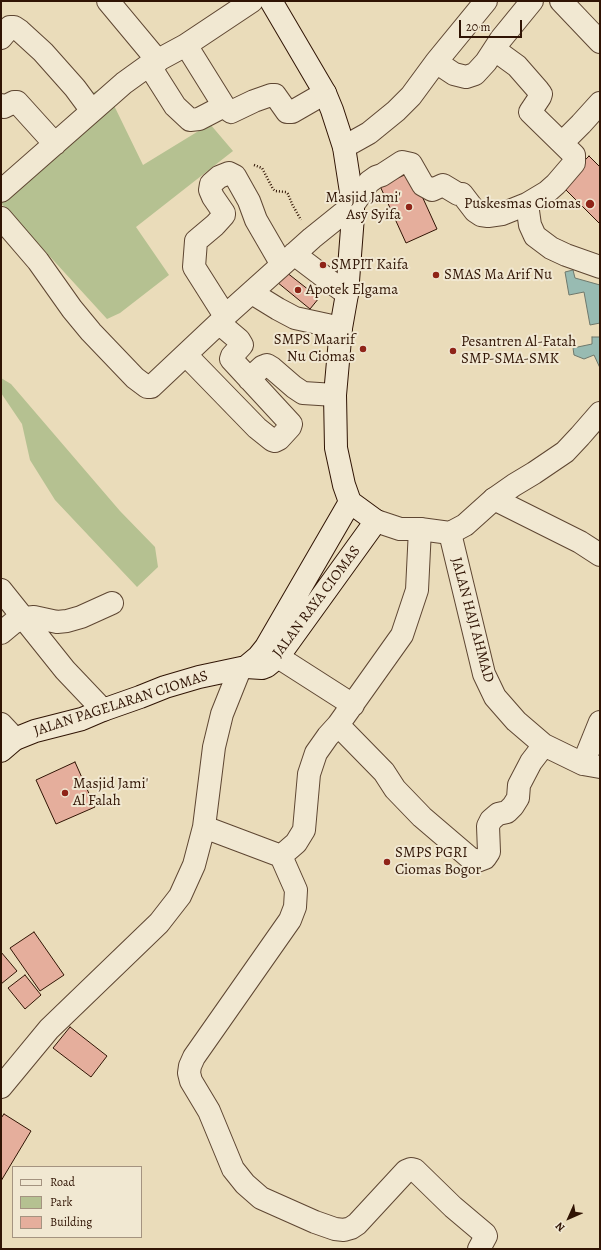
<!DOCTYPE html>
<style>
body{margin:0}
#map{position:relative;width:601px;height:1250px;overflow:hidden;background:#eadcba;font-family:Alegreya,serif}
canvas{display:block}
.frame{position:absolute;inset:0;border:2px solid #301404;pointer-events:none}
.legend{position:absolute;left:12px;top:1166px;width:130px;height:72px;box-sizing:border-box;background:#f1e8d2;border:1px solid #a49380;margin:0;padding:5px 7px;list-style:none;font-size:12px;color:#301404}
.legend li{display:flex;align-items:center;gap:8px;height:20px}
.legend b{width:20px;border:1px solid #a49380}
.north{position:absolute;left:549px;top:1198px;width:40px;height:40px;-webkit-text-stroke:3px #f1e8d2;paint-order:stroke;rotate:225deg;font-size:11px;font-weight:700;line-height:16px;text-align:center;color:#301404}
.north::after{content:'';display:block;margin:auto;width:14px;height:18px;background:#301404;clip-path:polygon(50% 0,100% 100%,50% 72%,0 100%)}
.scale{position:absolute;left:459px;top:20px;width:63px;height:18px;box-sizing:border-box;border:2px solid #301404;border-top:0;padding-left:5px;font-size:12px;line-height:14px;white-space:nowrap;color:#301404;-webkit-text-stroke:3px #f1e8d2;paint-order:stroke}
</style>
<div id="map">
<canvas width="601" height="1250"></canvas>
<div class="frame"></div>
<ul class="legend">
<li><b style="height:5px;background:#f1e8d2"></b>Road</li>
<li><b style="height:11px;background:#b5c191"></b>Park</li>
<li><b style="height:11px;background:#e5ae9c"></b>Building</li>
</ul>
<div class="north">N</div>
<div class="scale">20 m</div>
</div>
<script>
const c = document.querySelector('canvas').getContext('2d');
c.lineJoin = 'round';
function paint(path, color) { c.fillStyle = color; c.fill(path, 'evenodd'); }
const shape = rows => new Path2D(rows.map(r => 'M' + r).join(''));
function stroke(path, color, width, dash) { c.strokeStyle = color; c.lineWidth = width; c.lineCap = dash ? 'butt' : 'round'; c.setLineDash(dash || []); c.stroke(path); }
function write(font, color, halo, rows, align = 'center') {
  c.font = font + ' Alegreya,serif'; c.lineWidth = 4; c.setLineDash([]); c.textBaseline = 'middle'; c.strokeStyle = halo; c.fillStyle = color; for (const [text, x, y, turn = 0] of rows) {
    c.save(); c.translate(x, y); c.rotate((+turn || 0) * Math.PI / 180); c.textAlign = isNaN(turn) ? turn : align; if (halo) c.strokeText(text, 0, 0); c.fillText(text, 0, 0); c.restore();
  }
}
paint(shape([
 [105,87,143,165,210,124,233,151,136,227,169,275,120,313,107,319,1,203,1,176,41,143,94,92],
 [1,378,11,384,120,511,155,547,158,567,137,587,55,500,30,460,22,424,1,393]
]), '#b5c191');
const water = shape([
 [573,270,575,278,600,285,600,323,590,325,584,292,569,295,565,272,573,270],
 [592,337,600,337,600,368,594,355,584,359,574,355,573,348,592,344,592,337]
]);
paint(water, '#98bbb2');
stroke(water, '#6e786c', 1);
const building = shape([
 [589,156,600,167,600,224,561,185,589,156],
 [411,172,437,229,406,243,380,186,411,172],
 [286,272,319,298,310,309,277,282,286,272],
 [75,762,95,807,56,824,36,780,75,762],
 [34,932,64,975,40,991,10,948,34,932],
 [1,952,17,971,1,984,1,952],
 [25,975,41,995,25,1009,8,988,25,975],
 [70,1027,107,1056,91,1077,53,1048,70,1027],
 [4,1114,31,1131,1,1181,1,1118,4,1114]
]);
paint(building, '#e5ae9c');
stroke(building, '#301404', 1);
const minor = shape([
 [108,1,158,61],
 [486,1,436,62,454,74,466,77,475,74,486,62,501,39,532,1],
 [561,1,600,42],
 [1,38,10,27,14,27,20,31,43,52,75,88,92,111],
 [149,65,175,106,190,120,199,119,224,106,186,45],
 [1,105,4,107,14,102,17,102,55,144],
 [224,106,231,112,254,101,271,95,275,95,287,112,292,112,325,93],
 [562,143,581,124,600,103],
 [344,147,369,133,396,111,411,96,436,62],
 [1,191,124,83,149,65,186,45,252,1],
 [527,204,530,225,535,236,551,248,566,255,600,267],
 [1,218,38,261,72,309,91,332,135,378,147,387,151,387,219,323,225,316,312,238,353,205,369,182,376,177,382,175,402,162,411,164,423,185,432,190,443,185,458,194,462,194,475,211,481,215,488,216,502,214,527,204,547,192,556,184,574,163,574,155,530,112,540,97,541,94,538,90,517,66,495,50],
 [294,254,323,276,347,294],
 [252,293,278,309,295,318,341,328],
 [225,316,194,267,196,241,215,225,224,215,224,213,213,197,210,190,211,184,219,177,229,173,235,176,249,201,256,220,278,258,285,262],
 [186,355,257,428,272,440,275,441,279,439,290,427,291,424,231,359,232,356,242,345,239,340,219,323],
 [249,379,262,367,267,365,272,368,294,387,303,393,335,395],
 [494,499,580,542,600,555],
 [450,533,484,674,495,697,516,721,544,745,583,764,600,767],
 [1,590,65,670,103,710],
 [1,633,13,623,24,618,34,617,57,622,67,621,81,617,112,603],
 [278,657,353,705],
 [1,724,15,739],
 [338,725,402,635,417,590,420,529],
 [583,764,600,722],
 [204,827,281,856,296,890,295,907,290,920,194,1057,190,1066,189,1073,191,1081,209,1111,233,1169,245,1184,261,1198,315,1222,335,1229,344,1230,351,1228,357,1224,406,1171,411,1169,415,1170,453,1207,485,1234,486,1236,479,1249],
 [281,856,296,843,304,830,309,774,316,753,328,736,338,725,384,772,395,789,422,817,470,858,477,861,485,858,489,852,488,826,491,820,498,814,507,812,513,806,518,798,519,785,531,762,544,745],
 [1,1087,49,1029,159,923,180,896,194,865,204,827,214,747,222,714,240,669]
]);
const tertiary = shape([
 [376,521,400,529,420,529,450,533,465,525,494,499,514,485,534,473,565,452,580,436,600,413]
]);
const secondary = shape([
 [246,667,258,657,266,647,350,502],
 [1,751,15,739,35,731,82,719,103,710,140,697,165,687,199,677,246,667,262,668,267,666,278,657,376,521,350,502,344,485,336,448,335,395,341,328,347,294,353,216,353,205,344,147,332,110,325,93,271,1]
]);
stroke(minor, '#5e4632', 24);
stroke(tertiary, '#5e4632', 24);
stroke(secondary, '#301404', 24);
stroke(shape([
 [254,165,262,168,273,189,275,191,286,192,288,194,292,204,301,220]
]), '#301404', 2.5, [1, 2]);
stroke(minor, '#f1e8d2', 22);
stroke(tertiary, '#f1e8d2', 22);
stroke(secondary, '#f1e8d2', 22);
for (const [x, y, r, color] of [
 [590,204,5,"#8f2418"],
 [409,207,4,"#8f2418"],
 [323,265,4,"#8f2418"],
 [436,275,4,"#8f2418"],
 [298,290,4,"#8f2418"],
 [363,349,4,"#8f2418"],
 [453,351,4,"#8f2418"],
 [65,793,4,"#8f2418"],
 [387,862,4,"#8f2418"]
]) { const dot = new Path2D(); dot.arc(x, y, r, 0, 2 * Math.PI); c.fillStyle = color; c.fill(dot); stroke(dot, '#f1e8d2', 1.5); }
write('15px', '#301404', '#f1e8d2', [
 ["Masjid Jami'",401,198,"right"],
 ["Asy Syifa",401,215,"right"],
 ["Puskesmas Ciomas",581,204,"right"],
 ["SMPIT Kaifa",331,265],
 ["SMAS Ma Arif Nu",444,275],
 ["Apotek Elgama",306,290],
 ["SMPS Maarif",355,340,"right"],
 ["Nu Ciomas",355,357,"right"],
 ["Pesantren Al-Fatah",461,342],
 ["SMP-SMA-SMK",461,359],
 ["Masjid Jami'",73,784],
 ["Al Falah",73,801],
 ["SMPS PGRI",395,853],
 ["Ciomas Bogor",395,870]
], 'left');
write('15px', '#301404', '#f1e8d2', [
 ["JALAN RAYA CIOMAS",317,602,-53],
 ["JALAN HAJI AHMAD",472,620,75],
 ["JALAN PAGELARAN CIOMAS",121,704,-18]
]);
</script>
